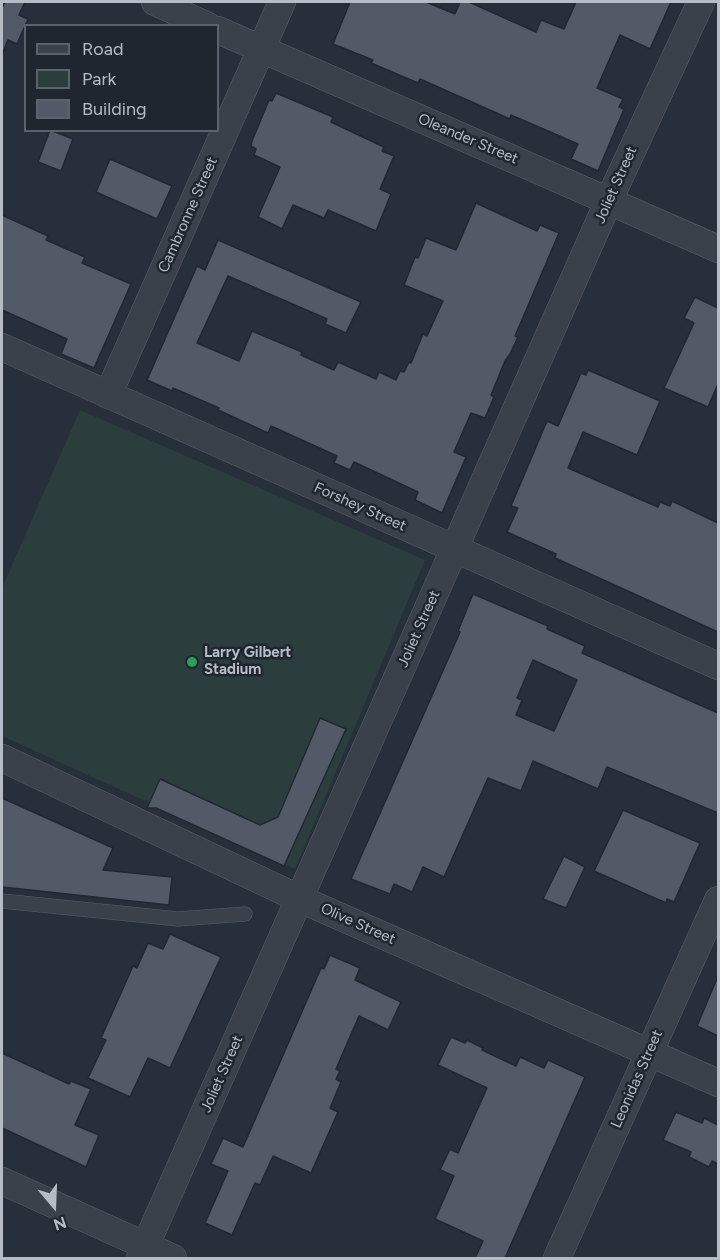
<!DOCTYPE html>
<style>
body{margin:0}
#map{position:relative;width:720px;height:1260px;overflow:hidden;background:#272f3a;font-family:Figtree,sans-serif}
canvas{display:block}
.frame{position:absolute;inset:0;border:3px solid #b6bcc6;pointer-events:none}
.legend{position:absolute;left:24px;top:24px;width:195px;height:108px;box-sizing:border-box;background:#1f2630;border:2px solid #5b626c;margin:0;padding:8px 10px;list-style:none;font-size:18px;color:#b6bcc6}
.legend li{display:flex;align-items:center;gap:12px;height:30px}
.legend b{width:30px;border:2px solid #5b626c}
.north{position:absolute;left:24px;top:1176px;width:60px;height:60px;-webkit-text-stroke:4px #1f2630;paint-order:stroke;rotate:161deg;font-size:16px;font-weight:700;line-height:24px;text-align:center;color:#b6bcc6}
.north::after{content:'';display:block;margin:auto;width:21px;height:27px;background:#b6bcc6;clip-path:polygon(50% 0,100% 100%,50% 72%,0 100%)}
</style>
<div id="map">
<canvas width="720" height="1260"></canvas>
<div class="frame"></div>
<ul class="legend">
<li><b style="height:8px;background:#3a414b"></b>Road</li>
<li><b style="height:16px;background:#2c3d3d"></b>Park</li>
<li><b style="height:16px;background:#525a68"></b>Building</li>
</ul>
<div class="north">N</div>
</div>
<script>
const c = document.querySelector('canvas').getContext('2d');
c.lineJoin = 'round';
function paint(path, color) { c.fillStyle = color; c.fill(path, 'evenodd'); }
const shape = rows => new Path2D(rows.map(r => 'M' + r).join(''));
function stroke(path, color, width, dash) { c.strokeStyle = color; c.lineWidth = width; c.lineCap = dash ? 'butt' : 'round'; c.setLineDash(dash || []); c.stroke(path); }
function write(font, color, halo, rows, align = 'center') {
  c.font = font + ' Figtree,sans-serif'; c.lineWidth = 5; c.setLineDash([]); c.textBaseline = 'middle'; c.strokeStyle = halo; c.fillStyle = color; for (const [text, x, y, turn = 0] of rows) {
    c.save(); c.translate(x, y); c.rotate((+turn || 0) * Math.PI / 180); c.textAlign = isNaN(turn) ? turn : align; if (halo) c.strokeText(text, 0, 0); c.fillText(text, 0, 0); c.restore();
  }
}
paint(shape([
 [80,410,425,560,295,869,2,736,2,588]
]), '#2c3d3d');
const building = shape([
 [5,2,25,2,19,15,28,19,17,44,8,40,2,54,2,8,5,2],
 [350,2,426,2,455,14,460,2,469,2,536,32,541,20,564,29,576,2,671,2,650,49,620,35,597,88,623,99,619,107,624,109,598,171,571,159,578,144,511,115,510,119,420,79,418,83,371,63,373,60,333,44,350,2],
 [276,93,333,117,331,122,384,147,382,151,394,156,380,189,391,194,376,231,328,210,324,218,293,205,282,229,258,217,280,167,254,155,256,149,251,146,252,141,269,100,272,101,276,93],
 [50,130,73,139,61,171,38,162,50,130],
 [110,159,172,186,157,219,96,192,110,159],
 [476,203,537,231,540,225,559,233,515,336,518,337,510,354,505,361,491,395,494,397,485,418,471,413,454,452,466,457,442,513,415,500,418,492,354,462,350,470,334,463,337,456,271,426,268,433,218,410,219,408,173,388,172,391,147,380,197,266,205,270,218,240,361,302,346,333,325,324,327,319,228,276,197,343,239,361,252,331,302,352,301,355,334,370,338,362,376,379,379,372,396,380,400,371,404,372,409,362,411,363,423,334,427,336,443,301,404,285,415,257,418,258,426,238,456,250,476,203],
 [2,215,48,236,46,240,85,257,82,263,131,284,94,368,61,354,67,339,2,310,2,215],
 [695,297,718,308,718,384,708,407,664,388,694,323,684,318,695,297],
 [588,370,660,401,637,455,583,432,568,468,658,507,660,502,670,506,672,501,718,523,718,632,555,558,556,554,507,532,518,508,511,506,547,421,558,426,581,373,586,375,588,370],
 [473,594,548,626,547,629,585,646,582,653,718,713,718,813,607,767,598,789,533,761,521,791,488,778,444,877,423,867,412,892,394,884,390,894,351,879,460,632,458,631,473,594],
 [533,660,577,680,554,731,516,715,522,700,517,698,533,660],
 [320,718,346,729,284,866,156,808,147,808,160,779,260,825,278,817,320,718],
 [2,798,113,848,103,870,172,877,169,905,2,887,2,798],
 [623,810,700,843,674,902,667,899,666,903,594,871,623,810],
 [564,856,585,867,566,908,543,899,564,856],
 [170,934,221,957,170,1068,148,1058,130,1097,88,1078,106,1040,101,1038,133,966,137,968,148,943,163,949,170,934],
 [330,955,360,968,355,980,401,1002,388,1030,359,1016,336,1069,340,1071,336,1079,341,1082,330,1108,338,1112,311,1173,273,1156,260,1185,255,1183,232,1235,205,1223,228,1171,211,1164,223,1138,243,1147,321,968,324,969,330,955],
 [718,976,718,1036,697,1026,718,976],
 [451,1037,465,1043,467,1040,483,1048,482,1050,516,1066,520,1057,544,1068,548,1060,585,1077,505,1258,475,1258,483,1241,435,1219,454,1176,440,1170,450,1149,458,1153,487,1088,438,1065,451,1037],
 [2,1053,69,1084,71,1081,91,1089,75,1125,99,1135,86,1167,2,1128,2,1053],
 [676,1112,702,1123,704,1118,718,1125,718,1164,712,1161,709,1167,689,1157,691,1152,663,1140,676,1112]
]);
paint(building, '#525a68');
stroke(building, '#212832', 1.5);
const service = shape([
 [2,901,178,919,245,914]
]);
const minor = shape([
 [155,2,208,26],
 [218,30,718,249],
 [2,347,718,666],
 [108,395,282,2],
 [2,758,300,899,718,1083],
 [2,1181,173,1258],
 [140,1258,609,200,701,2],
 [557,1258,718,900]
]);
stroke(service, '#585f69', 15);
stroke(minor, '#585f69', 28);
stroke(service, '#3a414b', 14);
stroke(minor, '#3a414b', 27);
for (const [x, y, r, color] of [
 [192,662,6,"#2e9e5b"]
]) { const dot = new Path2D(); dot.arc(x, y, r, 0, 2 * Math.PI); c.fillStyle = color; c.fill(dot); stroke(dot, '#1f2630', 2); }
write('15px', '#b6bcc6', '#1f2630', [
 ["Oleander Street",468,139,23],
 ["Joliet Street",616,185,-66],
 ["Cambronne Street",188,215,-66],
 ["Forshey Street",360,507,24],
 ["Joliet Street",419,629,-66],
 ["Olive Street",358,924,24],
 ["Joliet Street",222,1074,-66],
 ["Leonidas Street",637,1079,-66]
]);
write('bold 15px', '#b6bcc6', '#1f2630', [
 ["Larry Gilbert",204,653],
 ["Stadium",204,670]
], 'left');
</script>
